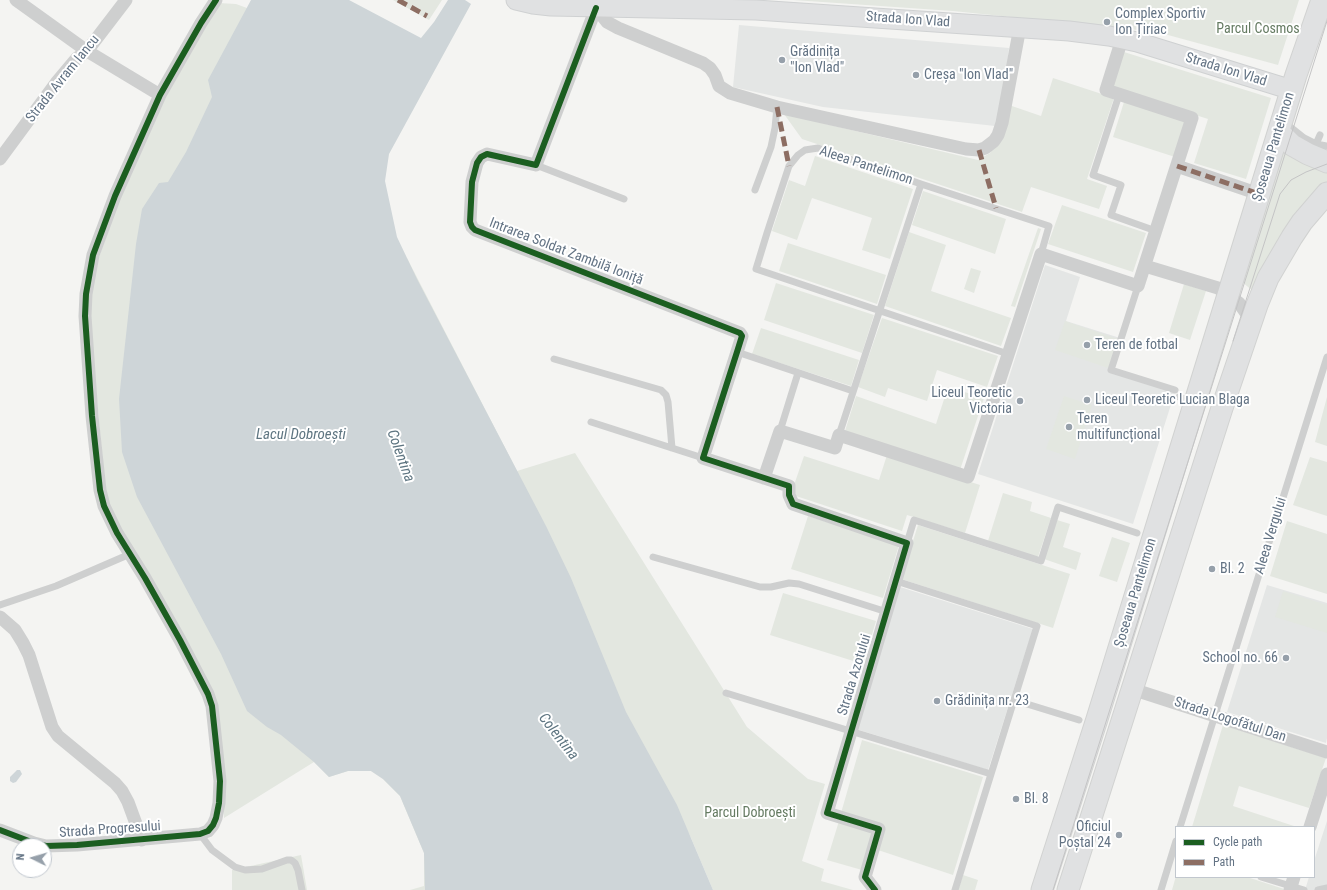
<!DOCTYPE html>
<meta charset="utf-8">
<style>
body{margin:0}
#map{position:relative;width:1327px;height:890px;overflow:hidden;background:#f4f4f2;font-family:"Roboto Condensed",sans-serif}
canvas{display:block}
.legend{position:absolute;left:1175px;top:826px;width:140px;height:52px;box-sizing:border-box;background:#fff;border:1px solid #c1c7ce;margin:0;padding:5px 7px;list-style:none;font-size:12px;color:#637384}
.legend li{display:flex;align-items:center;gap:8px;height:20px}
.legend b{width:20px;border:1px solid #c1c7ce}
.north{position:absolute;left:12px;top:838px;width:40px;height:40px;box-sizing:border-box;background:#fff;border:1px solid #c1c7ce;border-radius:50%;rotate:275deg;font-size:11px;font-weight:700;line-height:16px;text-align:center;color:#637384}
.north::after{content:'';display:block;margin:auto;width:14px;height:18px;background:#96a0aa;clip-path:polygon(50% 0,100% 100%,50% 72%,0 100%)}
</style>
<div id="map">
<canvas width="1327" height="890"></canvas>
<ul class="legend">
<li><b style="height:5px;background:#1b5e20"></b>Cycle path</li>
<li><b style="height:5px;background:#8d6e63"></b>Path</li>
</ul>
<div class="north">N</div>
</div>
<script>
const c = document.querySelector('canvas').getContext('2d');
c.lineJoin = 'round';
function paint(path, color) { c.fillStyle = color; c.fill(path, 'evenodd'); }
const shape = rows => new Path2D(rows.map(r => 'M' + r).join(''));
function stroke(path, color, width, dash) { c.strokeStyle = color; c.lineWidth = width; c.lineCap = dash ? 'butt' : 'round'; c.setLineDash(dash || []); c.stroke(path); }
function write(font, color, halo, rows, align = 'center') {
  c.font = font + ' "Roboto Condensed",sans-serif'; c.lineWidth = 4; c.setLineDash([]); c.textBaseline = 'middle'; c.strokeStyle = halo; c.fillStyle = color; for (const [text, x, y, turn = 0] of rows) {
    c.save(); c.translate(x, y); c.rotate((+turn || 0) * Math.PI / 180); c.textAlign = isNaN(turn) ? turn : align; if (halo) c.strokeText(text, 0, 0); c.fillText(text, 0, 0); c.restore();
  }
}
paint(shape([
 [739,25,1009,48,1003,101,995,126,823,107,733,87],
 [1045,265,1080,277,1066,321,1120,338,1109,370,1175,392,1133,524,978,474],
 [1267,585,1327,603,1327,738,1326,743,1227,712],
 [900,587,1033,629,988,770,856,729],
 [1327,821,1327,890,1305,890,1309,877,1314,877,1314,861]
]), '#e4e6e5');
paint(shape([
 [393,0,442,0,429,20],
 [793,0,1299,0,1278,65,1157,32,953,11],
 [219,3,236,4,247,8,264,3,425,675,425,890,410,890,424,886,424,853,400,796,383,779,371,771,348,771,329,777,314,762,224,818,218,705,117,523,109,504,105,484,90,326,91,289,98,260,117,206,165,99],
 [1124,52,1271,98,1246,179,1194,163,1208,119,1112,88],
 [1053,78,1114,98,1087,179,1107,186,1099,209,1031,187,1022,212,802,139,784,114,978,160,990,153,1000,136,1009,105,1041,116],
 [1124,102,1186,122,1175,157,1113,137],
 [1278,144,1327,171,1327,186,1254,292,1241,281],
 [815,156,913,189,890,259,862,250,872,218,812,198,797,240,772,231,789,180,805,186],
 [923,191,1006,219,995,254,912,225],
 [1062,205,1146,233,1133,272,1048,244],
 [1038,228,1041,229,1015,307,1011,306],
 [909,232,946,245,931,291,1011,318,1001,346,885,306],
 [788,243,886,275,877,304,779,271],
 [407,258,517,471,575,453,747,727,808,779,825,784,802,861,824,869,821,881,853,890,713,890,691,838,387,276],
 [971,268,981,271,974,293,964,289],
 [776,283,874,315,862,353,764,320],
 [1184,284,1206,291,1190,340,1169,333],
 [882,318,998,356,987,387,937,370,927,401,888,388,885,397,858,387],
 [1065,321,1118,339,1108,368,1055,350],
 [761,328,859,360,851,386,752,354],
 [948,387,984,398,960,470,845,431,856,396,936,424],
 [1064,396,1092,405,1075,459,1046,449],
 [1327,397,1327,446,1315,442],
 [887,455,980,485,965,533,907,515,902,531,796,496,793,488,804,456,879,480],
 [1310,457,1327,462,1327,516,1293,505],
 [1003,493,1032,502,1030,511,1051,518,1038,557,988,541],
 [808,516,899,545,883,598,791,569],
 [1057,520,1070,524,1063,547,1081,553,1076,570,1044,559],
 [1287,521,1327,534,1327,594,1270,576],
 [918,525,1070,574,1053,628,901,579],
 [1112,537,1130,543,1117,582,1099,576],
 [1283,591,1327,605,1327,633,1275,617],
 [783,593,876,621,863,664,770,635],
 [1223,725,1326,758,1309,808,1239,786,1233,806,1297,827,1192,827],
 [862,740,983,777,953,875,878,850,884,826,841,813],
 [839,821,873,831,862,870,827,860],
 [301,855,307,890,232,890,232,870],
 [963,875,978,880,975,890,958,890],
 [1176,876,1247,877,1284,889,1283,890,1172,890]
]), '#e3e7e0');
paint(shape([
 [251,0,349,0,421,38,434,22,448,0,465,0,471,4,389,154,385,181,397,237,417,279,546,526,571,578,626,712,677,805,713,890,425,890,424,853,400,796,383,779,371,771,348,771,329,777,314,762,281,735,267,727,247,711,221,654,137,497,122,452,119,399,136,244,142,209,159,183,168,182,186,152,212,97,208,80],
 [17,770,20,770,22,774,16,782,13,783,10,781,10,777]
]), '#ced5d8');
const secondary = shape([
 [516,0,533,4,551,6,756,10,1069,31,1109,36,1137,42,1292,90]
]);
const primary = shape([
 [1279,132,1292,145,1308,154,1327,162],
 [1042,890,1097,719,1296,75,1322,0],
 [1068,890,1222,408,1257,305,1268,278,1292,237,1302,222,1327,193]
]);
stroke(secondary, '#cfd1d2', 21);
stroke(primary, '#d1d2d1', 23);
stroke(shape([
 [1119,95,1093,175,1121,185,1111,215,1156,231],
 [1284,122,1304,138,1316,144,1327,146],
 [1316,144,1320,135],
 [536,165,624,199],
 [755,190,771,147,775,128,777,107],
 [1138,286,1111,370,1175,390],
 [737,352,853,391],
 [1008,354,756,269,767,233,789,166,798,155,805,150,818,148,921,184,1049,226,1041,254],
 [554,359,661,390,666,395,668,402,672,448],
 [1179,397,1194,402],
 [591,422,703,458],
 [780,431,798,373],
 [839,435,921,184],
 [907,543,914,520,1041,561,1058,507,1137,533],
 [653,557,760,587,771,587,789,583,799,584,887,612],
 [896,581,1037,626,955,890],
 [0,605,56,586,130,554],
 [726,693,991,774],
 [1014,700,1079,720],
 [1180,827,1327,357],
 [200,834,212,850,235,867,245,870,262,869,287,860,291,860,295,863,298,870,302,890],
 [1261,877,1304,890],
 [1161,890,1176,841],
 [1318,890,1327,888]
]), '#cecfcf', 7);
stroke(shape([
 [16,0,87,51,160,95],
 [596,8,536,165,487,154,481,157,477,163,472,182,470,222,472,227,475,230,740,333,742,336,737,352,703,458,789,486,789,495,793,504,907,543,827,813,879,829,865,877,875,890],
 [596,8,607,22,618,28,703,63,710,68,715,75,719,86,730,93,777,107,966,149,979,150,985,148,994,141,998,135,1002,123,1020,27],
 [0,159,56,83,77,58,87,51,126,0],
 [1177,166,1259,194],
 [1145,266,1218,288,1239,303,1251,320],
 [764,478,780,431,835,448,839,435,968,477,1041,254,1138,286,1192,118,1106,90,1122,39],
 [0,617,15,630,23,643,29,655,52,727,58,736,115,783,122,791,128,802,142,840],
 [1132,689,1327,752],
 [1310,827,1327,774],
 [0,830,34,843,46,846,77,845,200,834,208,831,213,825,216,818,219,803,220,781,212,706,208,694,180,640,145,578,117,533,104,506,100,490,92,416,85,316,86,294,93,255,115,196,160,95,201,23,216,0],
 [1290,890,1294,877]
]), '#cecfcf', 13);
stroke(secondary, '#e0e1e2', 19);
stroke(primary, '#e0e1e2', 21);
stroke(shape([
 [1233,341,1280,194,1291,180,1306,172,1327,164],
 [1053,890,1327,21]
]), '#c4c4c5', 1);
stroke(shape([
 [398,0,427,16],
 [777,107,789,166],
 [979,150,996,208],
 [1177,166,1259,194]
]), '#8d6e63', 5, [10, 5]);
stroke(shape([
 [596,8,536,165,487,154,481,157,477,163,472,182,470,222,472,227,475,230,740,333,742,336,737,352,703,458,789,486,789,495,793,504,907,543,827,813,879,829,865,877,875,890],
 [0,830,34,843,46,846,77,845,200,834,208,831,213,825,216,818,219,803,220,781,212,706,208,694,180,640,145,578,117,533,104,506,100,490,92,416,85,316,86,294,93,255,115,196,160,95,201,23,216,0]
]), '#1b5e20', 6);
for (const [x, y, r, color] of [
 [1107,22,4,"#96a0aa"],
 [782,60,4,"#96a0aa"],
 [916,75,4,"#96a0aa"],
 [1087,345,4,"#96a0aa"],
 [1087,400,4,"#96a0aa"],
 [1020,401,4,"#96a0aa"],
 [1069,427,4,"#96a0aa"],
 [1212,569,4,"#96a0aa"],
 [1286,658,4,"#96a0aa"],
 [937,701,4,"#96a0aa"],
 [1016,799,4,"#96a0aa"],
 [1119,835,4,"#96a0aa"]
]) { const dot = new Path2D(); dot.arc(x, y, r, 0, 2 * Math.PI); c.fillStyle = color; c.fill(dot); stroke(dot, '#fff', 1.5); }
write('14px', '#637384', '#fff', [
 ["Complex Sportiv",1115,14],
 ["Ion Țiriac",1115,30],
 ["Grădinița",790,52],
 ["\"Ion Vlad\"",790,68],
 ["Creșa \"Ion Vlad\"",924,75],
 ["Teren de fotbal",1095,345],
 ["Liceul Teoretic",1012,393,"right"],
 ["Victoria",1012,409,"right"],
 ["Liceul Teoretic Lucian Blaga",1095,400],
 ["Teren",1077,419],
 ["multifuncțional",1077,435],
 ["Bl. 2",1220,569],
 ["School no. 66",1278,658,"right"],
 ["Grădinița nr. 23",945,701],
 ["Bl. 8",1024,799],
 ["Oficiul",1111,827,"right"],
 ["Poștal 24",1111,843,"right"]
], 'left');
write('14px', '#637384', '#fff', [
 ["Strada Ion Vlad",908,20,4],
 ["Strada Ion Vlad",1226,70,17],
 ["Strada Avram Iancu",63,79,-51],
 ["Șoseaua Pantelimon",1274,147,-73],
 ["Aleea Pantelimon",866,166,18],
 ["Intrarea Soldat Zambilă Ioniță",566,252,21],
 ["Aleea Vergului",1271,536,-73],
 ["Șoseaua Pantelimon",1136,593,-73],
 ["Strada Azotului",855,675,-73],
 ["Strada Logofătul Dan",1230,720,18],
 ["Strada Progresului",110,830,-4]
]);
write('14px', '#657b62', '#fff', [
 ["Parcul Cosmos",1258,29],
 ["Parcul Dobroești",750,813]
]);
write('italic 15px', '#5e7581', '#fff', [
 ["Lacul Dobroești",301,435],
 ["Colentina",400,456,70],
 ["Colentina",558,737,52]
]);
</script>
